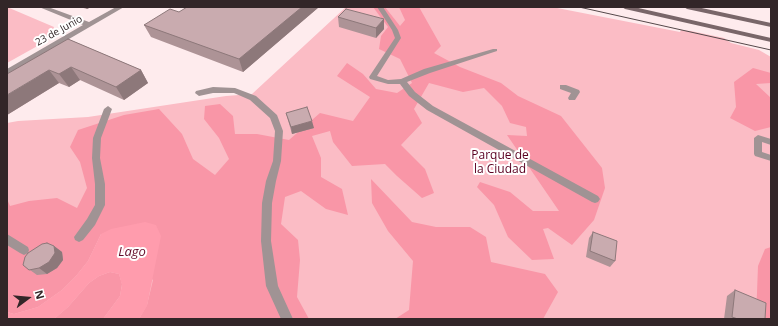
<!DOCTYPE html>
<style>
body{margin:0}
#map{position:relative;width:778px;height:326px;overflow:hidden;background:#feebed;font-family:"Open Sans",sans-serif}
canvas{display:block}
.frame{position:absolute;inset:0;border:8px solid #322628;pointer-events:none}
.north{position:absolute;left:8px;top:278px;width:40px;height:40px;-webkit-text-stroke:3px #fff;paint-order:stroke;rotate:74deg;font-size:11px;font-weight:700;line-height:16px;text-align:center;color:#322628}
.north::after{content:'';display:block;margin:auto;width:14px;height:18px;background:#322628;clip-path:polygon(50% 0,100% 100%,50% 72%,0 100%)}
</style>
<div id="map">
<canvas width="778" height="326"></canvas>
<div class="frame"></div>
<div class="north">N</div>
</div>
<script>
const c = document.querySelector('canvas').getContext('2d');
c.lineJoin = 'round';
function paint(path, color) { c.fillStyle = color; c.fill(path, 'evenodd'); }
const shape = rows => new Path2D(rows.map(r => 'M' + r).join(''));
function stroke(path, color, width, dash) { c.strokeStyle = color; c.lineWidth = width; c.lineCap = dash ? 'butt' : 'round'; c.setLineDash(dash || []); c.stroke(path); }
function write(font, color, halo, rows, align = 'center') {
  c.font = font + ' "Open Sans",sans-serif'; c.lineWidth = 4; c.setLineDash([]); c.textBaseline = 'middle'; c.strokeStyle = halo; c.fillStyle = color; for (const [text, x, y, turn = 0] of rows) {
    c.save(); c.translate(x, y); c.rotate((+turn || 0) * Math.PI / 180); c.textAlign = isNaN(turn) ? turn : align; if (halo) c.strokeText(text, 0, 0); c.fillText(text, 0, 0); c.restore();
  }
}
paint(shape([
 [7,7,54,27,50,39,7,63],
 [346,7,552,7,680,32,681,30,691,31,724,38,731,43,759,50,771,57,771,319,7,319,7,123,18,121,88,117,226,96,252,94]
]), '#fbbcc5');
paint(shape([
 [373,7,385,7,400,26,405,20,399,7,419,7,441,46,434,53,460,67,501,83,518,96,561,116,602,168,605,188,594,220,572,245,548,228,543,229,554,259,532,260,508,237,494,205,477,187,480,182,510,192,533,211,559,211,507,135,527,136,526,127,510,123,502,106,484,88,463,92,429,83,414,109,422,123,401,145,425,169,434,193,422,198,397,176,385,164,352,166,333,142,330,131,312,136,321,158,321,177,342,189,348,215,326,209,301,191,285,197,281,224,298,240,300,260,297,297,309,319,139,319,147,305,153,280,101,234,88,261,76,276,62,290,38,307,14,314,7,312,7,199,10,206,29,201,57,198,77,208,87,188,80,162,70,147,78,130,124,115,159,109,182,134,193,159,215,175,229,159,219,138,204,119,205,106,220,104,233,116,235,134,257,134,289,140,320,113,353,121,370,97,337,76,347,63,363,74,376,89,397,93,412,83,400,59,379,49,381,36,388,27],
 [753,68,771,73,771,83,756,84,771,98,771,127,755,131,730,118,736,107,734,82],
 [371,179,412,222,436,227,470,227,486,237,491,262,545,274,558,292,543,319,395,319,409,310,413,261,388,231,372,203],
 [771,247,771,319,756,319,758,266,765,249],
 [110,272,119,274,122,284,120,296,103,319,54,319,68,307,89,283,99,276]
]), '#f996a7');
paint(shape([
 [145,222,156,225,161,236,147,306,139,319,103,319,120,296,122,285,119,274,110,272,99,276,89,283,68,307,54,319,7,319,7,312,14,314,38,307,62,290,76,276,88,261,101,234,111,229]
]), '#ff9cad');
paint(shape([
 [377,7,383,7,398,30,401,38,377,76,388,80,401,79,424,69,493,49,497,49,497,51,430,73,407,82,415,92,433,106,598,196,600,199,598,202,595,203,592,202,427,110,409,96,400,84,388,84,370,79,369,77,395,38,392,30,377,7],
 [560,85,566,85,579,90,580,92,575,100,569,100,568,98,571,93,560,89,560,85],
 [213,87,235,88,256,96,277,115,283,131,281,161,276,181,272,203,271,241,278,286,293,319,281,319,266,286,261,241,262,203,266,181,273,161,275,131,270,118,250,100,234,93,213,93,199,96,195,93,196,91,213,87],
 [108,106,112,109,101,138,100,158,105,184,105,205,95,225,83,240,79,242,75,240,74,237,87,219,95,205,95,184,92,158,93,138,104,109,108,106],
 [758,135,771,139,771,145,762,142,762,152,771,155,771,161,755,156,754,154,754,138,758,135],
 [7,234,28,247,29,250,28,253,24,255,20,253,7,245,7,234]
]), '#a09394');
paint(shape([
 [39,7,48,7,89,22,116,7,124,7,7,75,7,69,83,25,39,7]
]), '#a09394');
paint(shape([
 [622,7,634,7,771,38,771,42,625,9,622,7],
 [684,7,697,7,771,23,771,27,687,9,684,7]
]), '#796669');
stroke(shape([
 [579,7,771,50]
]), '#55484a', 1);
paint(shape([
 [80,7,91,7,87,9],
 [319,7,243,72,151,37,144,25,179,12],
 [338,17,384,19,384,29,376,38,339,27],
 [68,39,141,70,148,83,124,100,80,80,69,87,59,83,7,115],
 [286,113,314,128,292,134],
 [593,232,615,261,610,267,586,257,589,238],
 [54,246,62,252,63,260,57,268,47,274,37,275,23,265],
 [735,290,765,319,724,319,727,296]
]), '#ad9396');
paint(shape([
 [85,7,91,7,87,9],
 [302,7,319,7,243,72,239,59],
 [384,19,384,29,376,38,376,28],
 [71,67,80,80,69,87,59,74],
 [49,70,59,83,7,115,7,95],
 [141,70,148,83,124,100,116,87],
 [312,121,314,128,292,134,291,127],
 [54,246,62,252,63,260,57,268,47,274,39,268]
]), '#8d787a');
const building = shape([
 [187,7,302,7,239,59,144,25,170,9,179,12,187,7],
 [346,9,384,19,376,28,338,17,346,9],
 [68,39,141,70,116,87,71,67,59,74,49,70,7,95,7,74,68,39],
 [307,107,312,121,291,127,286,113,307,107],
 [593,232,617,241,615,261,590,251,593,232],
 [47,243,54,246,55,253,49,262,39,268,29,270,23,265,25,257,28,253,42,244,47,243],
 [735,290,766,303,765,319,738,319,732,317,735,290]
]);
paint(building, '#c9abaf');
stroke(building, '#8d787a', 1);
write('10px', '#322628', '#fff', [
 ["23 de Junio",59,31,-29]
]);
write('12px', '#5c0222', '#fff', [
 ["Parque de",500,156],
 ["la Ciudad",500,170]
]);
write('italic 13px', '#630b28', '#fff', [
 ["Lago",132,252]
]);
</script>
